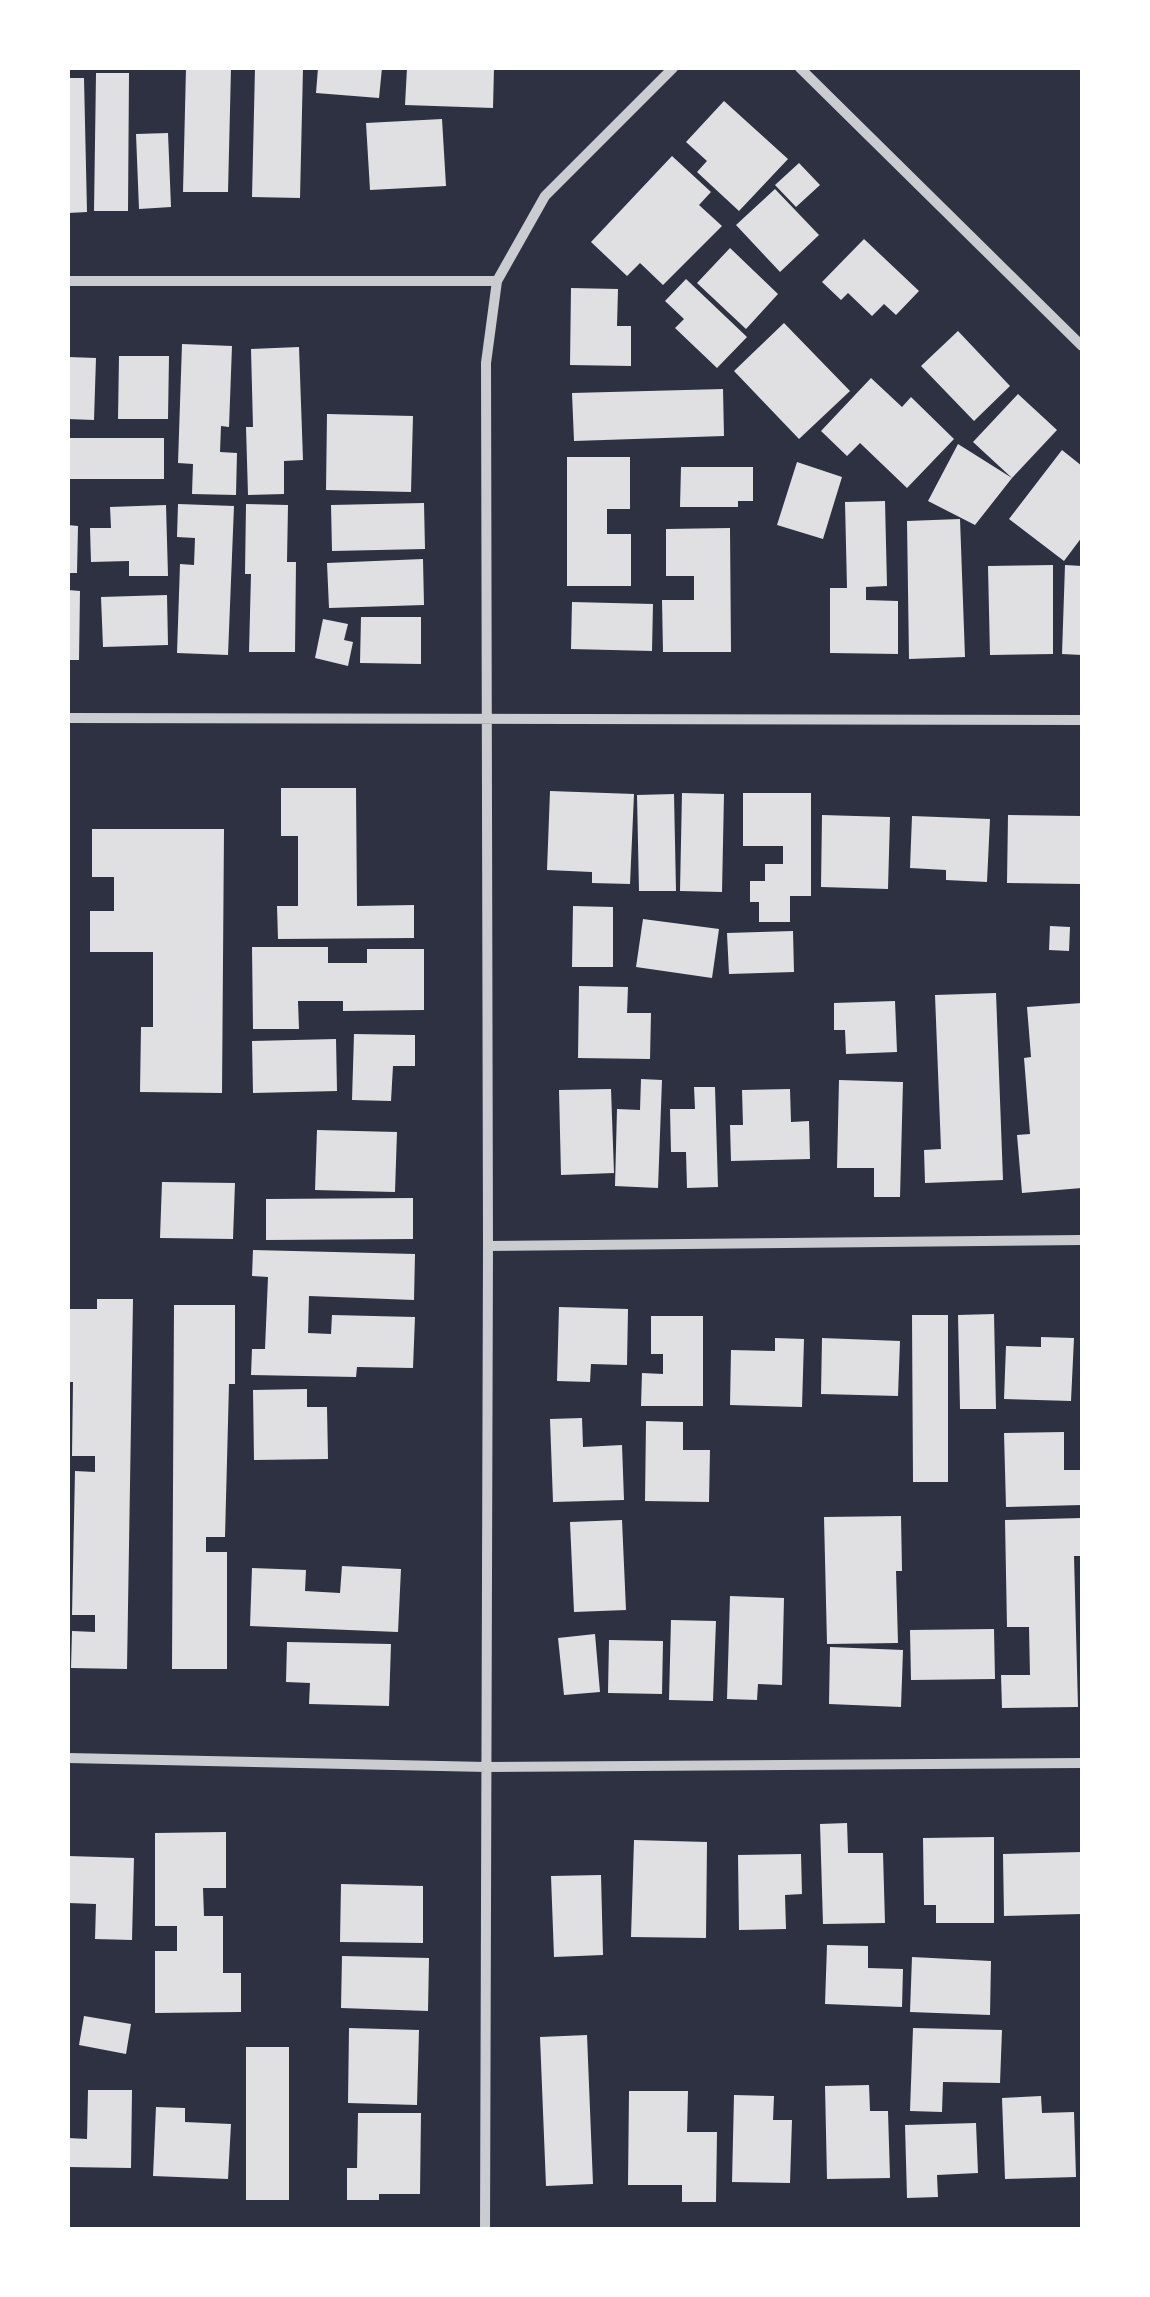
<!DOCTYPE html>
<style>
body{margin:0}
#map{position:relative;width:1150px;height:2297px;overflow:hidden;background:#2d3142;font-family:"Zilla Slab",serif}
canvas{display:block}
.frame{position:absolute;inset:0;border:70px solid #fff;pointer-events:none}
</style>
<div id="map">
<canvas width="1150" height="2297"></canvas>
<div class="frame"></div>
</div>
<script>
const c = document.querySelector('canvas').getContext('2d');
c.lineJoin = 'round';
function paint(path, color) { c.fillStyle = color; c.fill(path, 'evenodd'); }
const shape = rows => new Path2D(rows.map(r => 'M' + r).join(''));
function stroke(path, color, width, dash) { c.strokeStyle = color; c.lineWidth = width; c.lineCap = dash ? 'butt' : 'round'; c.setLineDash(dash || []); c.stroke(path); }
paint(shape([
 [186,68,231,68,228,192,183,192],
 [255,68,303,68,300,198,252,197],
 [318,68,382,68,379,98,316,93],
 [407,68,494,68,493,108,405,105],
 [96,73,129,73,128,211,94,211],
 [68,78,84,78,87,212,68,213],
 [724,101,788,159,739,211,697,172,707,161,686,142],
 [442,119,446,186,370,190,366,123],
 [168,133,171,207,139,209,136,134],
 [672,156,711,192,699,205,722,226,663,285,640,263,627,276,591,242],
 [799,163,820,185,796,207,775,185],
 [775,189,819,235,780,272,736,225],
 [864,239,919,291,896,315,884,304,872,316,848,293,841,300,822,282],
 [730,248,778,294,746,329,697,283],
 [686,279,747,337,717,368,675,328,684,319,665,301],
 [571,288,618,289,617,326,631,326,631,366,570,365],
 [784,323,850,391,799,439,734,371],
 [958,331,1010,386,974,421,921,366],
 [182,344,232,346,229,427,221,426,220,452,237,453,236,495,192,494,193,464,178,463],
 [299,347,303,460,284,461,284,494,248,495,246,427,253,427,251,349],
 [119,356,169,356,168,419,118,419],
 [68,357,96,358,94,420,68,419],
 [871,378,902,407,911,397,954,439,907,488,860,443,847,456,821,431],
 [723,389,724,436,574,441,572,393],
 [1018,394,1057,430,1012,478,973,442],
 [327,414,413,416,411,492,326,490],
 [68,438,164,438,164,479,68,479],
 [958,444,1012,478,975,525,928,501],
 [1062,450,1082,466,1082,537,1064,561,1009,519],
 [567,457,630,457,630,509,607,509,607,534,631,534,631,586,567,586],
 [797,462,842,477,823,539,777,525],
 [681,467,753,467,753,501,738,501,738,507,680,507],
 [885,501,887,586,866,587,866,600,898,601,898,654,830,653,830,588,847,588,845,502],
 [424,503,425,549,332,551,331,505],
 [178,504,234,506,228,655,177,653,180,564,194,565,195,538,177,537],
 [246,504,288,505,287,562,296,562,295,652,249,652,251,574,245,574],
 [166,505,168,576,129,576,129,561,91,562,90,528,111,528,110,507],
 [960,519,965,657,909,659,907,521],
 [68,525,78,526,77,573,68,573],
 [730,528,731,652,663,652,662,600,694,600,694,576,666,576,666,529],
 [423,559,424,605,329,608,327,563],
 [1053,565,1053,654,990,655,988,566],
 [1065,565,1082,566,1082,655,1062,654],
 [68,590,80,591,79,660,68,660],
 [167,595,168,645,103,647,101,597],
 [572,602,653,604,652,651,571,649],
 [361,617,421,617,421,664,360,663],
 [323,619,348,624,344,640,353,642,348,666,315,658],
 [281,788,356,788,357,906,414,905,414,938,278,939,277,906,298,906,298,836,281,836],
 [550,791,634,794,630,884,592,883,592,872,547,870],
 [682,793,724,794,722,892,680,891],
 [743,793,811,793,811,896,790,896,790,922,759,922,759,902,750,902,750,881,765,881,765,864,783,864,783,846,743,846],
 [674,794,676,891,639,891,637,795],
 [822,815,890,817,888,889,821,887],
 [1008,815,1082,816,1082,884,1007,883],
 [912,816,990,819,987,882,946,880,946,870,910,868],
 [92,829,224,829,222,1093,140,1092,141,1027,153,1027,153,952,90,952,90,911,114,911,114,877,92,877],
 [573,906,613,907,613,967,572,967],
 [643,919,719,929,712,978,636,967],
 [1050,926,1070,927,1069,951,1049,950],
 [793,931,794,972,729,974,727,933],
 [252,947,328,947,328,963,367,963,367,949,424,949,424,1010,343,1011,343,1001,298,1001,299,1029,253,1029],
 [579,986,628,987,627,1013,651,1013,650,1059,578,1058],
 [996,993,1003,1180,925,1183,924,1150,941,1149,935,995],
 [895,1001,897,1052,846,1054,845,1030,834,1030,834,1003],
 [1082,1003,1082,1188,1022,1193,1017,1135,1030,1134,1024,1058,1031,1057,1027,1007],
 [354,1034,415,1035,415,1066,393,1066,391,1101,352,1100],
 [336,1039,337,1091,253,1093,252,1041],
 [641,1079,662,1080,658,1188,615,1186,617,1109,640,1110],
 [839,1080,903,1082,900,1197,874,1197,874,1168,837,1168],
 [694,1087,715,1087,718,1187,687,1188,686,1152,671,1152,670,1109,695,1109],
 [611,1089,614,1173,561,1175,559,1090],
 [790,1089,791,1122,809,1121,810,1159,731,1161,730,1125,743,1125,742,1090],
 [317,1130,397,1132,395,1192,315,1190],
 [162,1182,235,1183,233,1239,160,1238],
 [413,1198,413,1239,266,1240,266,1199],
 [253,1250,415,1254,414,1300,309,1296,308,1333,331,1334,332,1315,415,1317,413,1368,357,1367,356,1377,251,1375,252,1349,265,1349,268,1277,252,1276],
 [97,1299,133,1299,127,1669,71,1668,72,1631,95,1632,95,1615,72,1615,75,1471,95,1472,95,1456,72,1456,73,1382,68,1382,68,1309,97,1309],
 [174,1305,235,1305,235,1384,229,1384,225,1537,206,1537,206,1552,227,1552,227,1669,172,1669],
 [559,1307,628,1309,627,1365,591,1364,590,1382,557,1381],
 [994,1314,996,1409,960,1409,958,1315],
 [912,1315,948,1315,948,1482,913,1482],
 [651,1316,703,1316,703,1406,641,1406,642,1373,663,1374,663,1354,651,1354],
 [1041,1337,1074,1338,1071,1401,1004,1399,1006,1346,1041,1347],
 [775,1338,804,1339,802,1407,730,1405,731,1350,775,1351],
 [822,1338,900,1341,898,1396,821,1394],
 [307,1389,307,1407,327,1407,328,1459,254,1460,253,1390],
 [582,1418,583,1447,622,1445,624,1500,553,1502,550,1419],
 [646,1421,683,1422,683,1450,710,1450,709,1502,645,1501],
 [1064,1432,1064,1470,1082,1470,1082,1505,1006,1507,1004,1433],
 [901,1516,902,1571,896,1571,898,1643,827,1644,824,1517],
 [1082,1518,1082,1556,1074,1556,1078,1707,1002,1708,1001,1675,1030,1675,1029,1627,1007,1627,1005,1520],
 [622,1520,626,1610,574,1612,570,1522],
 [342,1566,401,1569,398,1632,250,1626,252,1568,306,1570,305,1591,340,1593],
 [730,1596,784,1598,782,1685,758,1684,757,1700,727,1699],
 [671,1620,716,1621,713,1701,669,1700],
 [994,1629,995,1679,911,1680,910,1630],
 [595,1634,600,1692,564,1695,558,1638],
 [609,1640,663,1641,662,1694,608,1693],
 [287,1642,391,1644,389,1706,309,1704,310,1683,286,1682],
 [830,1647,903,1650,901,1707,829,1704],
 [847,1823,848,1853,883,1853,885,1923,823,1924,820,1824],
 [226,1832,226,1888,203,1888,204,1916,223,1916,223,1973,241,1973,241,2012,155,2013,155,1951,177,1951,177,1926,155,1926,155,1833],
 [994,1837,994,1923,936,1923,936,1905,924,1905,923,1838],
 [634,1840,707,1842,706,1938,631,1937],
 [1082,1852,1082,1914,1004,1916,1003,1854],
 [801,1854,802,1894,785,1895,786,1929,739,1930,738,1855],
 [68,1856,134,1858,132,1940,95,1939,96,1904,68,1903],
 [601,1875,603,1955,554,1957,551,1876],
 [341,1884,423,1886,423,1943,340,1942],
 [827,1945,868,1946,868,1968,903,1969,902,2007,825,2004],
 [342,1956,429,1958,428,2011,341,2008],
 [912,1957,991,1961,990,2015,910,2012],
 [84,2016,131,2024,126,2054,79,2045],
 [349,2028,419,2030,417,2105,348,2103],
 [913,2028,1002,2030,1000,2083,943,2082,942,2112,910,2111],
 [587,2035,593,2184,546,2186,540,2037],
 [246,2047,289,2047,289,2200,246,2200],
 [869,2085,870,2111,888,2111,890,2178,827,2179,825,2086],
 [88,2090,132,2090,131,2168,68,2167,68,2138,87,2139],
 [629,2091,688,2091,687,2132,717,2132,716,2202,682,2202,682,2185,628,2185],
 [734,2095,774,2096,773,2120,792,2120,790,2183,732,2182],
 [1041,2096,1042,2113,1074,2112,1076,2177,1005,2179,1002,2098],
 [156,2107,185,2108,185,2122,231,2124,228,2179,153,2176],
 [358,2113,421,2113,420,2194,379,2194,379,2200,347,2200,347,2168,357,2168],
 [976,2123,978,2173,937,2175,938,2197,907,2198,905,2125]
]), '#e0e0e3');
stroke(shape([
 [800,68,1082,346],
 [68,281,497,281],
 [68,718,1082,720],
 [488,1246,1082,1240],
 [68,1758,487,1767,1082,1763],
 [485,2230,488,1246,486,363,497,281,545,196,673,68]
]), '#caccd0', 10);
</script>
